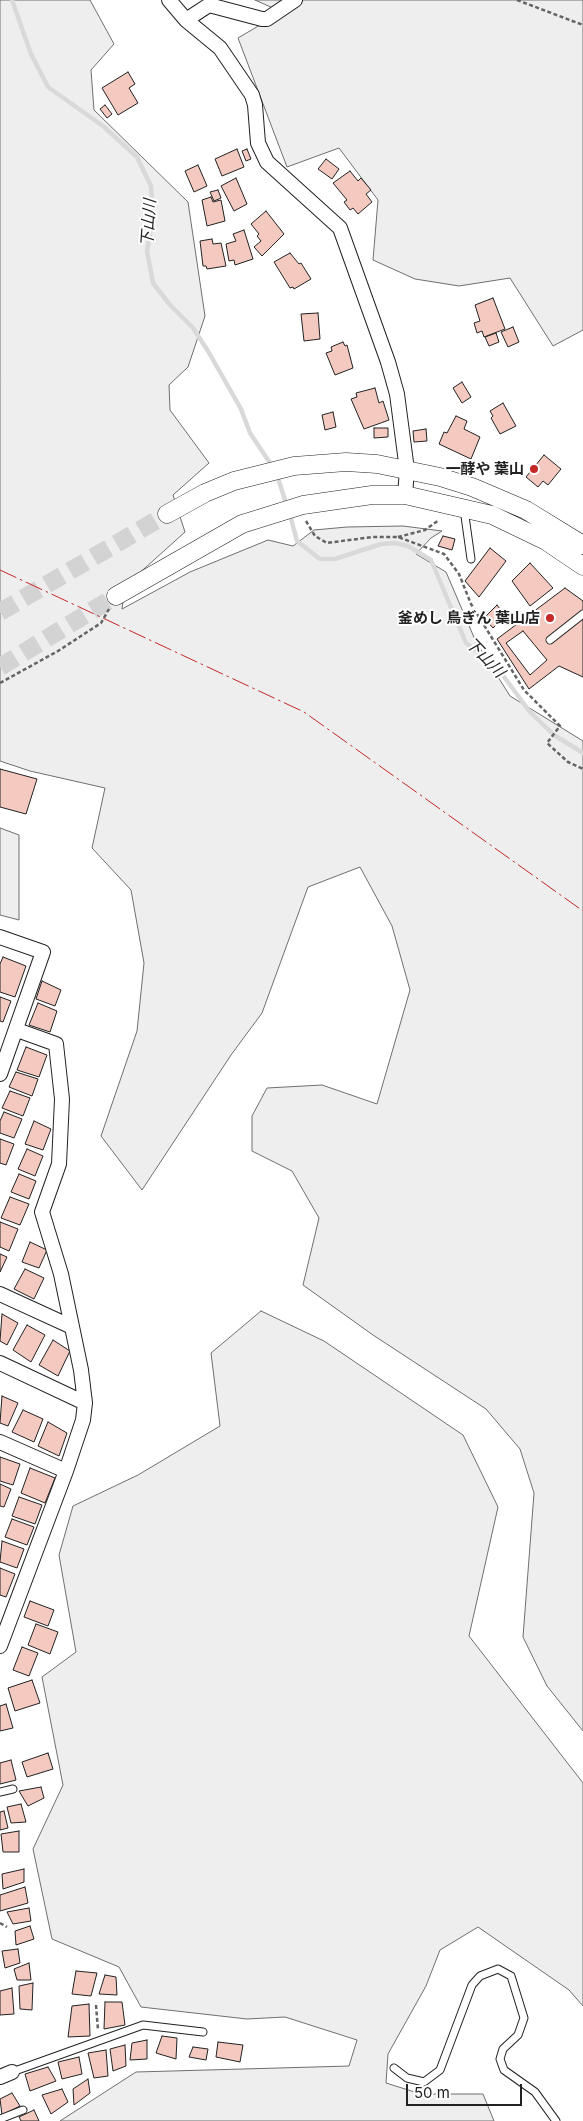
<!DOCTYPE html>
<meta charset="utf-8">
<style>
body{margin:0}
#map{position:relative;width:583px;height:2121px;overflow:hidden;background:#fff;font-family:Inter,sans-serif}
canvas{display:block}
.scale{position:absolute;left:406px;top:2084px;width:116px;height:22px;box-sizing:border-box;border:2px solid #222;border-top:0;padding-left:6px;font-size:15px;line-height:18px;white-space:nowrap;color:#222;-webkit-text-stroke:4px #fff;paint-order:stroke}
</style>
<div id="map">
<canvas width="583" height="2121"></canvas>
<div class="scale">50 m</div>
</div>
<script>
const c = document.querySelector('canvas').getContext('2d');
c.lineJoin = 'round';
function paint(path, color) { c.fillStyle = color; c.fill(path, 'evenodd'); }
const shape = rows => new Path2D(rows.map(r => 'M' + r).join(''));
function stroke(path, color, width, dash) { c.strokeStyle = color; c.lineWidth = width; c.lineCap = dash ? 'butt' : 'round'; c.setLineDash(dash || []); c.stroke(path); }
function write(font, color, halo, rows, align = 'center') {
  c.font = font + ' Inter,"Noto Sans JP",sans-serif'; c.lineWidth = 4; c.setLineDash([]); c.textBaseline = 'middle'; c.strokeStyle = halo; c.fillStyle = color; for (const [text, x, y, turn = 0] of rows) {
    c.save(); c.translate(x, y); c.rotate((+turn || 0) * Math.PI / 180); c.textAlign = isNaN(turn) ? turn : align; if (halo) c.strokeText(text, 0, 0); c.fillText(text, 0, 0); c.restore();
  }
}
const green = shape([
 [0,0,90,0,114,44,91,70,94,110,188,202,205,316,188,367,169,385,170,410,209,463,173,495,185,532,125,586,122,609,190,572,268,540,293,546,314,530,347,527,403,526,442,531,431,538,416,554,446,572,476,642,510,696,583,741,583,1731,547,1686,523,1637,534,1493,520,1449,486,1409,373,1335,303,1285,319,1218,292,1171,252,1151,252,1116,267,1088,322,1085,377,1104,410,990,392,926,360,867,308,887,262,1013,231,1055,142,1190,101,1136,137,1031,144,963,131,890,92,848,105,788,30,771,0,761,0,0],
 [255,0,583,0,583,330,553,346,510,278,459,286,415,279,373,260,378,200,339,148,287,167,238,38,282,12,255,0],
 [0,828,19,835,19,920,0,915,0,828],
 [261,1311,324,1341,463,1435,498,1507,469,1636,583,1783,583,2006,569,1990,478,1927,440,1950,426,1986,388,2054,386,2083,421,2094,483,2094,494,2121,60,2121,136,2072,349,2066,357,2040,285,2017,247,2019,141,2007,119,1967,52,1939,33,1849,63,1785,42,1677,76,1652,59,1555,73,1506,138,1475,220,1426,211,1353,261,1311]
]);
paint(green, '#eee');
stroke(green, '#6f6f6f', 1);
stroke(shape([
 [12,0,31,54,48,87,103,126,137,157,151,186,153,217,147,251,153,283,170,305,193,328,208,351,241,409,250,433,270,463],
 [277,475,285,500],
 [290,515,297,541,320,559,335,559,381,544,395,543,408,546,431,560,466,643,496,666,530,712,554,735,583,753]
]), '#d9d9d9', 4.5);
const building = shape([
 [128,72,135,84,129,88,138,103,118,115,102,88,128,72],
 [105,105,112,114,107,118,100,109,105,105],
 [237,149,244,167,222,176,215,159,237,149],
 [247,149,251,159,246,161,242,151,247,149],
 [326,159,339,169,332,179,318,169,326,159],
 [198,165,207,186,194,192,185,171,198,165],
 [350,171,358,181,361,178,371,190,366,194,372,202,358,214,353,208,350,210,344,202,347,200,333,183,350,171],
 [236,178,247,204,234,211,221,186,236,178],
 [218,190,221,198,214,201,210,192,218,190],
 [211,197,213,202,221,200,225,221,207,226,202,200,211,197],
 [266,211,284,234,262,256,254,247,261,241,257,236,259,234,251,224,266,211],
 [244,230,253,259,235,265,234,260,229,261,226,244,236,241,233,234,244,230],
 [212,239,213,244,221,243,226,266,207,269,206,266,203,266,200,241,212,239],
 [290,253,299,264,301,263,311,279,294,289,293,287,290,288,274,262,290,253],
 [493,298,505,329,484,337,482,331,477,333,474,323,480,321,475,305,493,298],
 [318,313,320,339,304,341,301,314,318,313],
 [513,327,519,342,508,347,501,332,513,327],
 [496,333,499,342,489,346,485,337,496,333],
 [343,342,345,346,347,345,353,368,335,375,326,353,332,351,331,347,343,342],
 [462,382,471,397,462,403,453,388,462,382],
 [375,388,379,403,383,401,389,420,364,429,351,399,357,397,356,393,375,388],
 [503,403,516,426,500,434,491,418,493,416,490,411,503,403],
 [333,412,336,427,325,430,322,415,333,412],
 [456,416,467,421,464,429,480,437,471,459,439,444,444,432,447,433,456,416],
 [374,428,388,428,388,437,374,438,374,428],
 [426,429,427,441,414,442,413,431,426,429],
 [544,455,561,469,548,485,543,481,538,487,526,477,544,455],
 [443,536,455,539,452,550,438,546,443,536],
 [490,548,506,561,479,597,465,581,490,548],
 [530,563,553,588,530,606,512,581,530,563],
 [565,588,583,601,583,677,559,666,529,689,497,639,565,588],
 [497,605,505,616,493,628,484,618,497,605],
 [523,631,547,660,530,675,506,643,523,631],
 [0,769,37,779,26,814,0,807,0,769],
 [3,957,26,966,15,997,0,992,0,964,3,957],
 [42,981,61,990,55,1006,36,999,42,981],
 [0,997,11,1001,3,1022,0,1021,0,997],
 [38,1003,57,1011,50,1032,29,1025,38,1003],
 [26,1047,47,1055,39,1077,17,1070,26,1047],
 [16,1072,38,1079,32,1096,9,1087,16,1072],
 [10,1091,30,1098,23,1116,2,1108,10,1091],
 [4,1112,22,1119,14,1138,0,1133,0,1121,4,1112],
 [34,1121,51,1129,43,1150,25,1144,34,1121],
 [0,1139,14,1144,6,1165,0,1163,0,1139],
 [27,1149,43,1156,35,1176,18,1169,27,1149],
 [19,1174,36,1181,29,1199,11,1192,19,1174],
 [10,1197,29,1204,20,1225,1,1218,10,1197],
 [0,1222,18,1229,9,1251,0,1247,0,1222],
 [30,1242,47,1250,39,1268,22,1262,30,1242],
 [0,1254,7,1257,0,1272,0,1254],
 [25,1269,44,1278,34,1299,14,1289,25,1269],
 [2,1314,18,1323,7,1345,0,1341,2,1314],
 [27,1325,45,1335,31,1362,13,1350,27,1325],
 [53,1340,70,1351,58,1376,39,1365,53,1340],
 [2,1396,18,1403,8,1426,0,1423,2,1396],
 [23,1410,43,1419,34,1442,12,1432,23,1410],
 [48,1422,67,1433,59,1456,38,1446,48,1422],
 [0,1457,20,1464,13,1485,0,1481,0,1457],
 [30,1468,55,1478,45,1503,21,1493,30,1468],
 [0,1484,11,1489,4,1507,0,1506,0,1484],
 [19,1497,42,1505,35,1524,12,1516,19,1497],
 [12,1519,34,1527,27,1545,5,1537,12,1519],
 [2,1541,24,1549,17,1568,0,1562,2,1541],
 [0,1568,15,1574,6,1597,0,1595,0,1568],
 [30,1601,54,1610,48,1626,24,1617,30,1601],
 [36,1624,58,1632,50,1654,28,1645,36,1624],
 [22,1647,38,1653,29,1676,13,1670,22,1647],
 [32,1680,40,1703,15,1711,8,1688,32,1680],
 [6,1704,13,1728,0,1731,0,1706,6,1704],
 [48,1753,53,1769,27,1777,22,1762,48,1753],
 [11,1760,16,1780,0,1784,0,1763,11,1760],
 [41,1787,44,1798,28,1806,19,1791,41,1787],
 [21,1804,26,1822,11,1823,7,1807,21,1804],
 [4,1811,8,1828,0,1830,0,1812,4,1811],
 [19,1831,19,1852,3,1852,1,1834,19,1831],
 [24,1869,24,1882,3,1889,2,1874,24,1869],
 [25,1887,28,1903,0,1911,0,1895,25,1887],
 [29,1908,31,1921,13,1924,7,1912,29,1908],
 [30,1926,34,1939,16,1945,15,1931,30,1926],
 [18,1949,20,1963,5,1968,2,1951,18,1949],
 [29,1963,31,1980,17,1980,14,1969,29,1963],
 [76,1971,97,1973,91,1996,72,1994,76,1971],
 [105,1975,116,1977,117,1995,99,1994,105,1975],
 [33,1983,32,2010,20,2009,19,1986,33,1983],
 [12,1988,14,2014,0,2015,0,1991,12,1988],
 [105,2002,122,2002,125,2025,104,2029,105,2002],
 [89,2004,90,2036,68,2037,72,2006,89,2004],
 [162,2036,177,2038,176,2059,156,2053,162,2036],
 [147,2040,147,2059,130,2060,132,2043,147,2040],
 [218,2042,243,2045,240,2062,216,2057,218,2042],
 [125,2045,126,2066,113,2071,110,2049,125,2045],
 [193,2047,208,2049,206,2060,189,2057,193,2047],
 [106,2050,108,2076,94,2078,88,2053,106,2050],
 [79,2057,82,2074,62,2079,58,2062,79,2057],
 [48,2067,56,2081,30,2091,25,2074,48,2067],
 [88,2079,90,2093,74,2105,73,2089,88,2079],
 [62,2089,68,2102,51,2114,42,2095,62,2089],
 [12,2093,20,2106,2,2115,0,2099,12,2093],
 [34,2110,39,2121,21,2121,19,2117,34,2110]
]);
paint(building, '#f3c9c0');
stroke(building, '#222', 1);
stroke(shape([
 [0,612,167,514],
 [0,667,116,596]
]), '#d3d3d3', 18, [18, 9]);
const service = shape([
 [464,509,471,559],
 [550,640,583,614],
 [0,1792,13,1789],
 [394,2068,407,2078,424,2082,440,2070,472,1985,480,1976,498,1969,511,1976,524,2018,518,2035,503,2049,500,2059,504,2070,535,2092,556,2121],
 [12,2072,143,2025,203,2032],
 [0,2119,23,2110]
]);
const minor = shape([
 [169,0,186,20,220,48,252,95,255,105,258,143,267,162,340,228,388,362,397,394,407,470,405,495],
 [186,20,209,5,262,19,267,19,295,0],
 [0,937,43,952,0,1074],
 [17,1030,56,1044,62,1099,59,1164,42,1212,61,1274,81,1370,85,1403],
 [0,1294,72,1327],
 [0,1363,85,1403,83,1420,66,1471,0,1646],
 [0,1442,66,1471],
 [0,2077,12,2072]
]);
const tertiary = shape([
 [167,514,205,493,234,481,294,466,346,462,377,464,440,477,472,487,526,510,583,545],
 [116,596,242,524,303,505,372,495,405,495,492,515,546,541,583,566]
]);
stroke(service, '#222', 9);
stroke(minor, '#222', 16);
stroke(tertiary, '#222', 19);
stroke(shape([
 [517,0,583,25],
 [306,521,315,536,327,543,372,537,398,537,444,554,459,574,471,604,524,690,560,726,547,743,568,762,583,769],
 [398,537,425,530,439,520],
 [0,683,58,651,101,623,109,609],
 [0,1923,7,1927],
 [96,2005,98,2030]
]), '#646464', 2.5, [4, 2.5]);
stroke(service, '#fff', 7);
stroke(minor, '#fff', 14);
stroke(tertiary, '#fff', 18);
stroke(shape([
 [0,570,304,712,583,911]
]), '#c62828', 1, [18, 4, 2.5, 4]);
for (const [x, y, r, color] of [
 [534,469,5,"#c62828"],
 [550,618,5,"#c62828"]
]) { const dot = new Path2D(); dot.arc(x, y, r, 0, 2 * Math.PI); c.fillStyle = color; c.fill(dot); stroke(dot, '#fff', 2); }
write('bold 15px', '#222', '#fff', [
 ["一酵や 葉山",524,469],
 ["釜めし 鳥ぎん 葉山店",540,618]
], 'right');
write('italic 16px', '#222', '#fff', [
 ["下山川",149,223,-86],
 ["下山川",485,658,46]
]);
</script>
